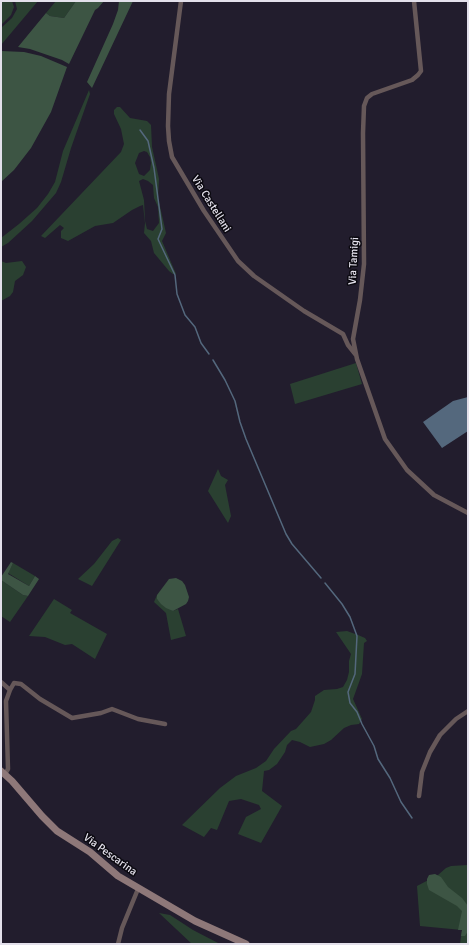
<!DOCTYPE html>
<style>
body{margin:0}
#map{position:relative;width:469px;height:945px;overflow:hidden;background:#221d2d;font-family:Signika,sans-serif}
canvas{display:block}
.frame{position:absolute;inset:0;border:2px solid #e3e0eb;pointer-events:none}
</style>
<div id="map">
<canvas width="469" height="945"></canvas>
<div class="frame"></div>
</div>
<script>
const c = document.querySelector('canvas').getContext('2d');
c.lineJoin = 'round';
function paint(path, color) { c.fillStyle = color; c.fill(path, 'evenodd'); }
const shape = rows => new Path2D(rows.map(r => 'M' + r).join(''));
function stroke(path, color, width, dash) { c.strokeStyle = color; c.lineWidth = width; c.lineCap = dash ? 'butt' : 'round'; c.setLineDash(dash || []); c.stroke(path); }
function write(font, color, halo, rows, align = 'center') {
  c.font = font + ' Signika,sans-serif'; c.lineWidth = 3; c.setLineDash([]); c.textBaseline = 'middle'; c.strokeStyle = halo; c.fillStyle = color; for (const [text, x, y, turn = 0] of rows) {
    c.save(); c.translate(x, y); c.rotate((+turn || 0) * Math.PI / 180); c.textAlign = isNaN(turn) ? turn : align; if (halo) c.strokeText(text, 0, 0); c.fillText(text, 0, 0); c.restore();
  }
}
paint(shape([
 [1,1,12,1,14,7,11,15,1,25],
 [15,1,38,1,1,45,1,28,12,18,17,9],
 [56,1,76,1,64,18,50,16,46,13],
 [89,90,90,94,71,148,61,182,56,193,32,221,8,243,1,247,1,238,19,224,37,208,48,194,55,182,63,151],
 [117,107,120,107,130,118,147,121,151,125,152,147,159,179,158,198,166,233,162,241,176,274,173,274,169,271,154,253,151,241,144,233,145,223,143,205,140,206,132,210,113,223,95,226,68,241,61,238,61,231,64,228,60,225,45,238,41,236,121,152,124,144,121,129,114,114,114,110],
 [144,151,147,152,150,157,151,163,150,170,144,176,139,174,135,163,139,153],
 [143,179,148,181,153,185,154,198,158,207,159,223,153,231,147,229,145,221,144,200,139,181],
 [1,261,6,263,22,261,26,267,23,275,15,281,13,292,10,296,1,301],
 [356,363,362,384,295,404,290,384],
 [218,469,221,476,228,480,225,485,231,516,228,523,208,491],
 [118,538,121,540,92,586,78,579,94,564,112,541],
 [13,563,35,576,29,586,8,573],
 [1,580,23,595,28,596,10,622,1,616],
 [157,595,157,599,173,611,178,609,186,636,171,640,166,613,154,602],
 [54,599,72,610,70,613,107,634,95,659,72,644,65,645,45,637,29,636],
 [347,631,358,635,365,638,367,641,364,643,362,674,353,699,362,719,359,724,351,725,344,728,331,740,324,744,310,747,300,742,292,740,287,745,285,752,277,764,269,770,264,771,262,791,282,806,261,843,238,834,246,817,261,809,259,805,241,799,229,801,217,830,211,828,204,837,182,825,220,788,236,776,256,768,266,761,274,749,291,731,296,729,311,712,315,700,315,696,324,690,337,689,343,687,347,680,349,672,349,661,351,654,336,632],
 [468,865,468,944,460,944,462,930,420,926,417,886,438,875,446,868,451,866],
 [159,913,170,915,193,930,220,944,192,944]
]), '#2a4031');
paint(shape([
 [76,1,104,1,98,8,95,10,69,64,62,60,30,49,18,47,46,13,50,16,64,18],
 [119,1,133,1,92,88,87,82,113,24,118,10],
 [1,51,24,52,41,56,67,67,51,112,31,148,14,170,1,182],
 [11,562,13,563,8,574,29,586,35,576,39,579,28,596,23,595,1,580,1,577],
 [176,578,182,581,185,585,189,597,188,601,186,604,173,611,166,608,161,604,157,599,157,595,169,579],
 [435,874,441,877,448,887,462,898,468,906,468,931,465,936,461,936,462,930,458,930,462,911,457,906,429,890,427,884,427,879,429,875]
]), '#3d5544');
paint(shape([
 [468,397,468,431,442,448,423,422,453,401]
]), '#54687d');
stroke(shape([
 [140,130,148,141,154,168,162,229,158,239,175,275,177,294,185,315,195,327,201,343,209,354],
 [213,360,225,380,235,401,240,422,246,439,286,534,292,544,321,578],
 [325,583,342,604,350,617,357,636,355,674,348,692,350,703,357,712,362,724,374,746,378,759,390,778,401,802,412,818]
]), '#54687d', 1.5);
stroke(shape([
 [181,1,169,94,168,126,169,141,172,157,204,211,238,261,254,276,304,311,343,334,348,345,356,355],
 [414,1,421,71,418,75,412,80,372,94,367,98,364,106,363,133,364,264,360,300,353,339,357,359,385,439,407,470,434,495,468,513],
 [1,682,10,690],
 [5,774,8,769,6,701,10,690,14,683,21,684,40,699,72,718,101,713,112,709,138,719,165,724],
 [419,796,422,772,430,752,440,735,456,719,468,711],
 [118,944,122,928,138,889]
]), '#665859', 4.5);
stroke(shape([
 [1,771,12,781,42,816,57,831,90,852,118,876,195,921,246,944]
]), '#8e7879', 7);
write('11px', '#e3e0eb', '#0b0910', [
 ["Via Castellani",211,204,58],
 ["Via Tamigi",354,261,-87],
 ["Via Pescarina",110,855,36]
]);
</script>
